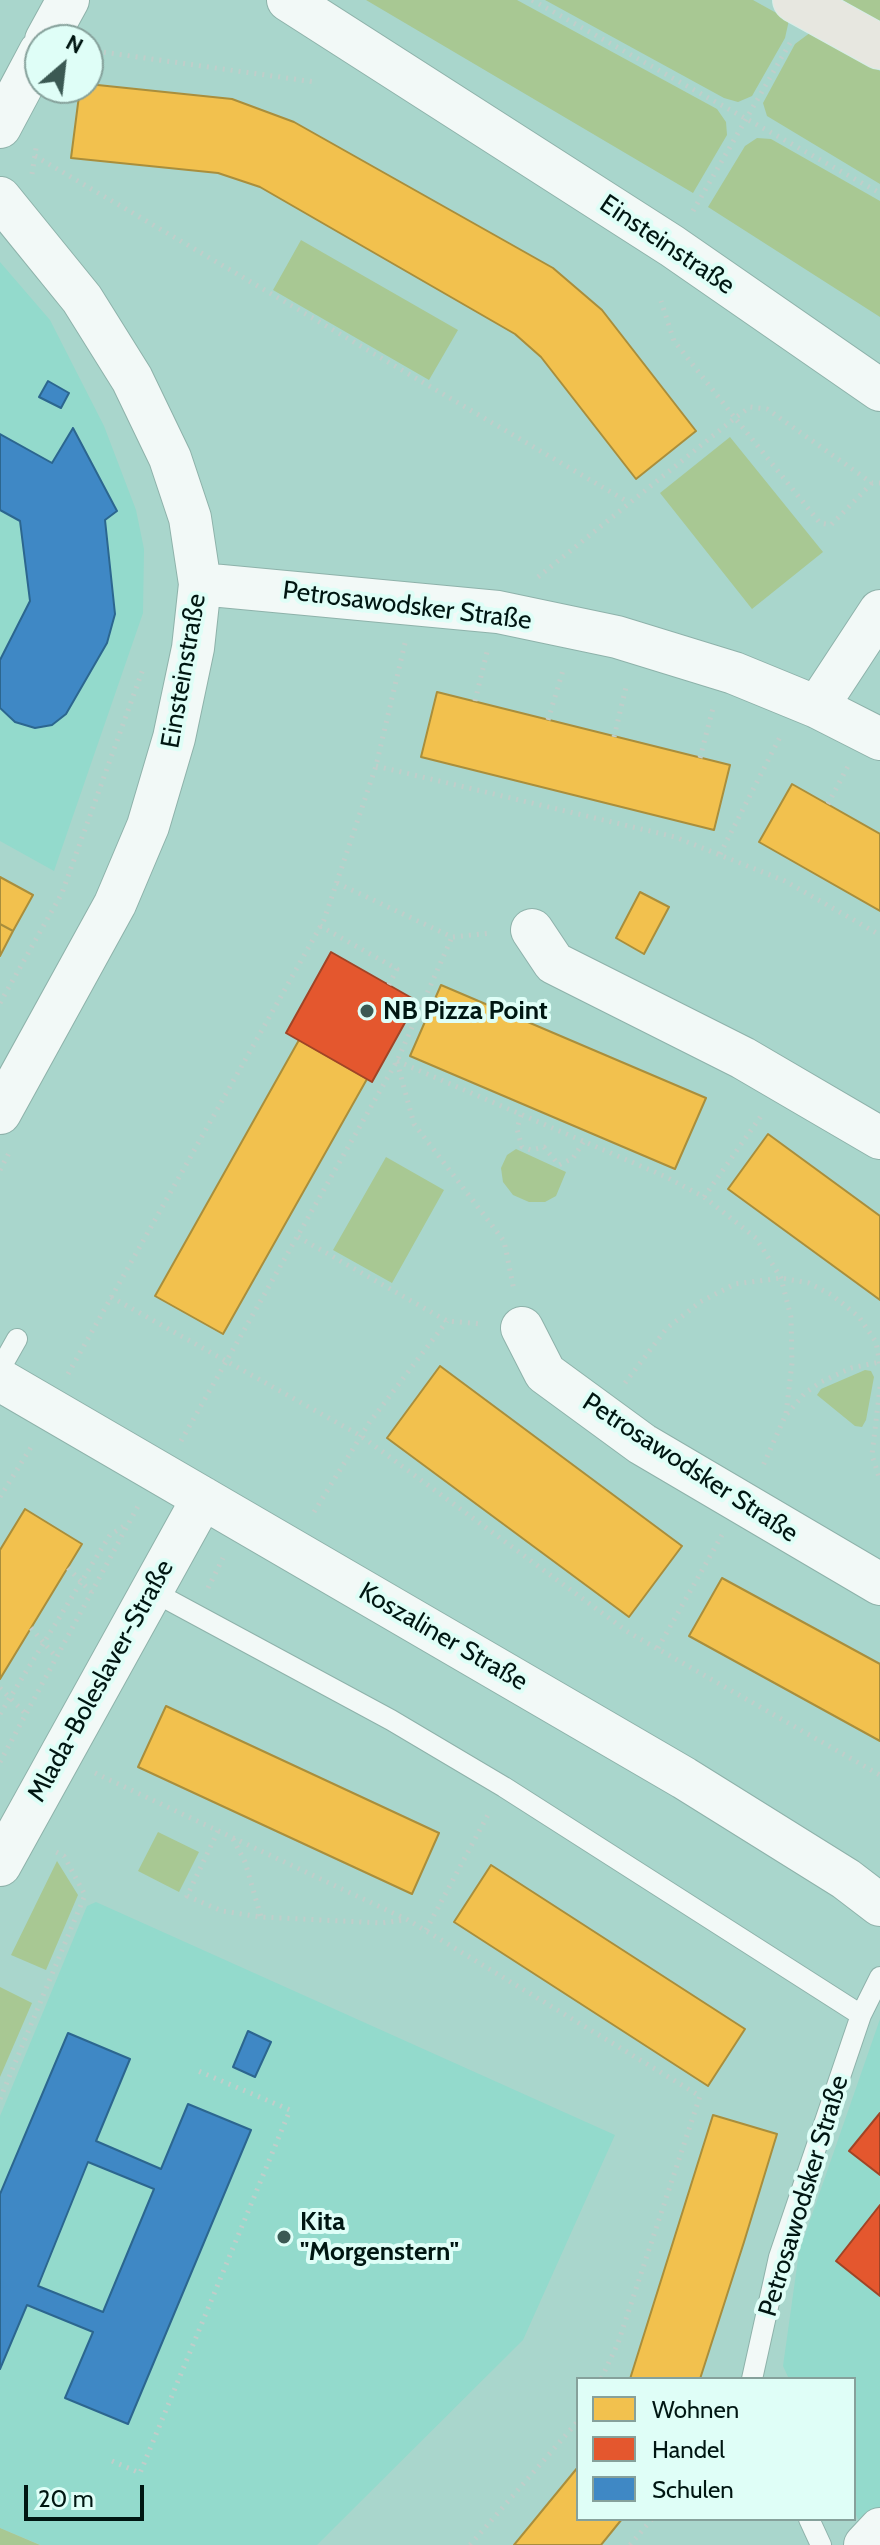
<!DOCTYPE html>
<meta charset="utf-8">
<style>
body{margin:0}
#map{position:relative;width:880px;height:2545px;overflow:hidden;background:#a9d6cc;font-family:Cabin,sans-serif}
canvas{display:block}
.legend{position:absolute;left:576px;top:2377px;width:280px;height:144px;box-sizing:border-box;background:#dffef7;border:2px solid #86a19b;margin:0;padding:10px 14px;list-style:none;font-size:24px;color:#001612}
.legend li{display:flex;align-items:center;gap:16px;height:40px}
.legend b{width:40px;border:2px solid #86a19b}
.north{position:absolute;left:24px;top:24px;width:80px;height:80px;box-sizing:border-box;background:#dffef7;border:2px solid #86a19b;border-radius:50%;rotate:28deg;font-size:22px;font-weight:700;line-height:32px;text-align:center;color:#001612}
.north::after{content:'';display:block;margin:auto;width:28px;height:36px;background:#3b5953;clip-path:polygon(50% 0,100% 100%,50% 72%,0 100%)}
.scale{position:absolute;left:24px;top:2485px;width:120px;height:36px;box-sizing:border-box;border:4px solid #001612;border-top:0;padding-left:10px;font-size:24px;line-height:28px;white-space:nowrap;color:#001612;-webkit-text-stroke:6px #dffef7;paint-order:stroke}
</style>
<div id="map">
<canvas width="880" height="2545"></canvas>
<ul class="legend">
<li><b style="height:22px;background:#f2c14e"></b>Wohnen</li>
<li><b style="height:22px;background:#e4572e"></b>Handel</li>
<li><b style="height:22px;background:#3f88c5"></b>Schulen</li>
</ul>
<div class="north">N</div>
<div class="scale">20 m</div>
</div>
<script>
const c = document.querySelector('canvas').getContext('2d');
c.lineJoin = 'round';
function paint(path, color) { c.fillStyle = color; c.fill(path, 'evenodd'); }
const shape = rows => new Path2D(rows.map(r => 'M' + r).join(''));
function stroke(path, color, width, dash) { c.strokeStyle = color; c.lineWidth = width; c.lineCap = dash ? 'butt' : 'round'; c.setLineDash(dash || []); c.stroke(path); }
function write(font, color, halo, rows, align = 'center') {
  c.font = font + ' Cabin,sans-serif'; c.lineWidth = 8; c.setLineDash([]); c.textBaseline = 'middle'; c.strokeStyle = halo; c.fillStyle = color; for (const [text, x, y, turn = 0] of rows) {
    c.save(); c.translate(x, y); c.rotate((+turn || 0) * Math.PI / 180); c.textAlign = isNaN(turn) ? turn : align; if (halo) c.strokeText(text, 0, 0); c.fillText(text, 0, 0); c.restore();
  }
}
paint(shape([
 [0,262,50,320,104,426,136,510,144,549,143,613,54,871,0,841],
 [96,1902,615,2135,523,2340,317,2545,41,2545,0,2528,0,2116,87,1906],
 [880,2019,880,2510,863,2529,854,2511,854,2379,789,2379,783,2366,799,2252]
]), '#93dacc');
paint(shape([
 [366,0,517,0,717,109,726,122,727,135,693,193],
 [545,0,753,0,789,20,785,38,752,96,738,102,724,98],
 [842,0,880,0,880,22],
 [811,32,880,71,880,184,767,116,763,103,795,44],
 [757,138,771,139,880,201,880,317,708,207,745,146],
 [301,240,458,330,429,380,273,290],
 [730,437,823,552,752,609,660,493],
 [516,1149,566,1172,556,1196,545,1202,529,1202,513,1195,503,1182,501,1168,507,1155],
 [386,1157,444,1190,392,1283,333,1250],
 [865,1370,871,1371,874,1377,866,1420,862,1427,855,1426,817,1395,821,1389],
 [158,1832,199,1852,179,1892,138,1871],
 [57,1861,78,1895,46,1970,11,1955],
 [0,1987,32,2003,0,2077],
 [0,2528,40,2545,41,2545,0,2545]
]), '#a8c893');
const homes = shape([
 [88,84,232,99,294,122,553,268,602,310,696,431,636,479,541,357,515,334,260,187,218,173,71,158,80,88,88,88,88,84],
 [437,692,730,765,714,830,421,757,437,692],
 [792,784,880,834,880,911,759,842,792,784],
 [0,877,33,895,13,931,0,924,0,877],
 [640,892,669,907,644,954,616,938,640,892],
 [0,924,13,931,0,956,0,924],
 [441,985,706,1098,675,1169,410,1056,441,985],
 [299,1040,367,1079,223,1334,155,1296,299,1040],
 [768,1134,880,1216,880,1300,728,1189,768,1134],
 [440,1366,682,1546,629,1617,387,1438,440,1366],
 [25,1509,82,1544,0,1679,0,1550,25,1509],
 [722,1578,880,1664,880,1741,689,1636,722,1578],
 [166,1706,439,1833,412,1894,138,1767,166,1706],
 [491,1865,745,2029,708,2086,454,1922,491,1865],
 [713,2115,777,2134,744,2242,700,2379,630,2379,713,2115],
 [578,2467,578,2519,622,2519,601,2545,514,2545,578,2467]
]);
paint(homes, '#f2c14e');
stroke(homes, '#a98e3c', 2);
const shops = shape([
 [331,952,417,1001,372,1082,286,1033,331,952],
 [880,2113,880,2175,849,2151,880,2113],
 [880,2205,880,2296,836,2261,880,2205]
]);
paint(shops, '#e4572e');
stroke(shops, '#a04426', 2);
const schools = shape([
 [48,381,69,393,61,408,39,397,48,381],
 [73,428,117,511,105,520,115,614,107,643,66,714,52,725,35,728,15,722,0,708,0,660,30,601,20,521,0,510,0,434,52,463,73,428],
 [248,2031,271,2042,255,2077,233,2067,248,2031],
 [68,2033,130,2059,96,2141,161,2169,188,2104,251,2130,128,2424,65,2398,93,2332,27,2305,0,2369,0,2194,68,2033],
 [88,2162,154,2189,103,2312,38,2286,88,2162]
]);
paint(schools, '#3f88c5');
stroke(schools, '#2c668f', 2);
const service = shape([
 [0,1369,17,1339],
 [152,1591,391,1720,504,1787,861,2015],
 [752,2379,779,2257,861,2015,880,1977],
 [809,2519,821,2545]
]);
const minor = shape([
 [288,0,672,246,880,390],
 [46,40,68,0],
 [0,127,40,52],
 [0,198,82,299,132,379,170,458,190,518,200,584,193,648,174,738,148,826,115,904,0,1113],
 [200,584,498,612,617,637,734,673,817,707,880,739],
 [817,707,880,611],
 [532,930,554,963,743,1058,880,1138],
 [522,1328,545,1373,642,1444,880,1584],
 [0,1380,684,1778,846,1879,880,1905],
 [0,1865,203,1498],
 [865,2545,880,2529]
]);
const primary = shape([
 [795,0,880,47]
]);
stroke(service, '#8eb2aa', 22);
stroke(minor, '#8eb2aa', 44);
stroke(primary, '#d8ede8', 46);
stroke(shape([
 [532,0,880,193],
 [88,50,315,82],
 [35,156,628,502],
 [32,174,36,148],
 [693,211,790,43],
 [872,483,831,525,820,523,735,418,750,407,767,409,872,483,880,483],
 [538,577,735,418,674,341,661,301],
 [475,701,487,652],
 [548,720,564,667],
 [614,737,627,683],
 [700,758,713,708],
 [376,766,675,837,785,881,880,935],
 [828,804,848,766],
 [720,854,780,737],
 [337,883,452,937,492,933],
 [320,926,397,969,389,985],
 [0,1003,62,893,143,669],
 [397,1061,664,1176,704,1197,756,1238,781,1278,791,1317,792,1363,786,1414,762,1468],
 [397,1062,414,1124,504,1241,514,1290],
 [521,1115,517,1129,522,1147,531,1150,544,1147,559,1165,573,1158,584,1141],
 [0,1170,9,1153],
 [704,1197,761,1116],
 [298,1237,447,1321,482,1324],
 [111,1297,361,1436,628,1632,880,1775],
 [68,1374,324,920,376,766,405,643],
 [625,1383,666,1329,700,1302,735,1284,781,1278,809,1283,832,1295,859,1317,876,1342,880,1365],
 [880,1387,872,1455,880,1480],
 [787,1414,805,1393,821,1382,851,1368,880,1362],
 [181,1441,397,1061,452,937],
 [0,1497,33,1444],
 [314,1512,369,1423,447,1321],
 [68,1568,91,1592],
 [208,1588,223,1558],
 [31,1628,56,1657],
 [658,1648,722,1535],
 [0,1688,26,1714],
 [0,1714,110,1535,127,1524],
 [0,1762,138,1506],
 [95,1773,408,1920,700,2096,618,2343,601,2379],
 [218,1831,187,1896,222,1911,261,1917,381,1923,405,1920],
 [233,1839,245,1862,261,1917],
 [426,1930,490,1811],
 [0,2099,85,1895,64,1856,54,1851],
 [112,2461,140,2473,290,2110,196,2070],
 [470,2545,578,2421],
 [630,2545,652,2519]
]), '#c0ceca', 5, [2, 6]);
stroke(service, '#f2f9f7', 20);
stroke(minor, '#f2f9f7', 42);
stroke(primary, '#e7e7e0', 44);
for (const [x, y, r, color] of [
 [367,1011,8,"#3b5953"],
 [284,2237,8,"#3b5953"]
]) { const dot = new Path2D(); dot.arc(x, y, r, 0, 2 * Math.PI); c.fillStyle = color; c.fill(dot); stroke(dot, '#dffef7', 3); }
write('26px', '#001612', '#dffef7', [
 ["Einsteinstraße",667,245,34],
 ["Petrosawodsker Straße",407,606,7],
 ["Einsteinstraße",184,671,-80],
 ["Petrosawodsker Straße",690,1468,33],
 ["Koszaliner Straße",443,1637,30],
 ["Mlada-Boleslaver-Straße",101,1681,-61],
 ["Petrosawodsker Straße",804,2196,-73]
]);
write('bold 26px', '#001612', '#dffef7', [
 ["NB Pizza Point",383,1011],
 ["Kita",300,2222],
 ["\"Morgenstern\"",300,2252]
], 'left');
</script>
